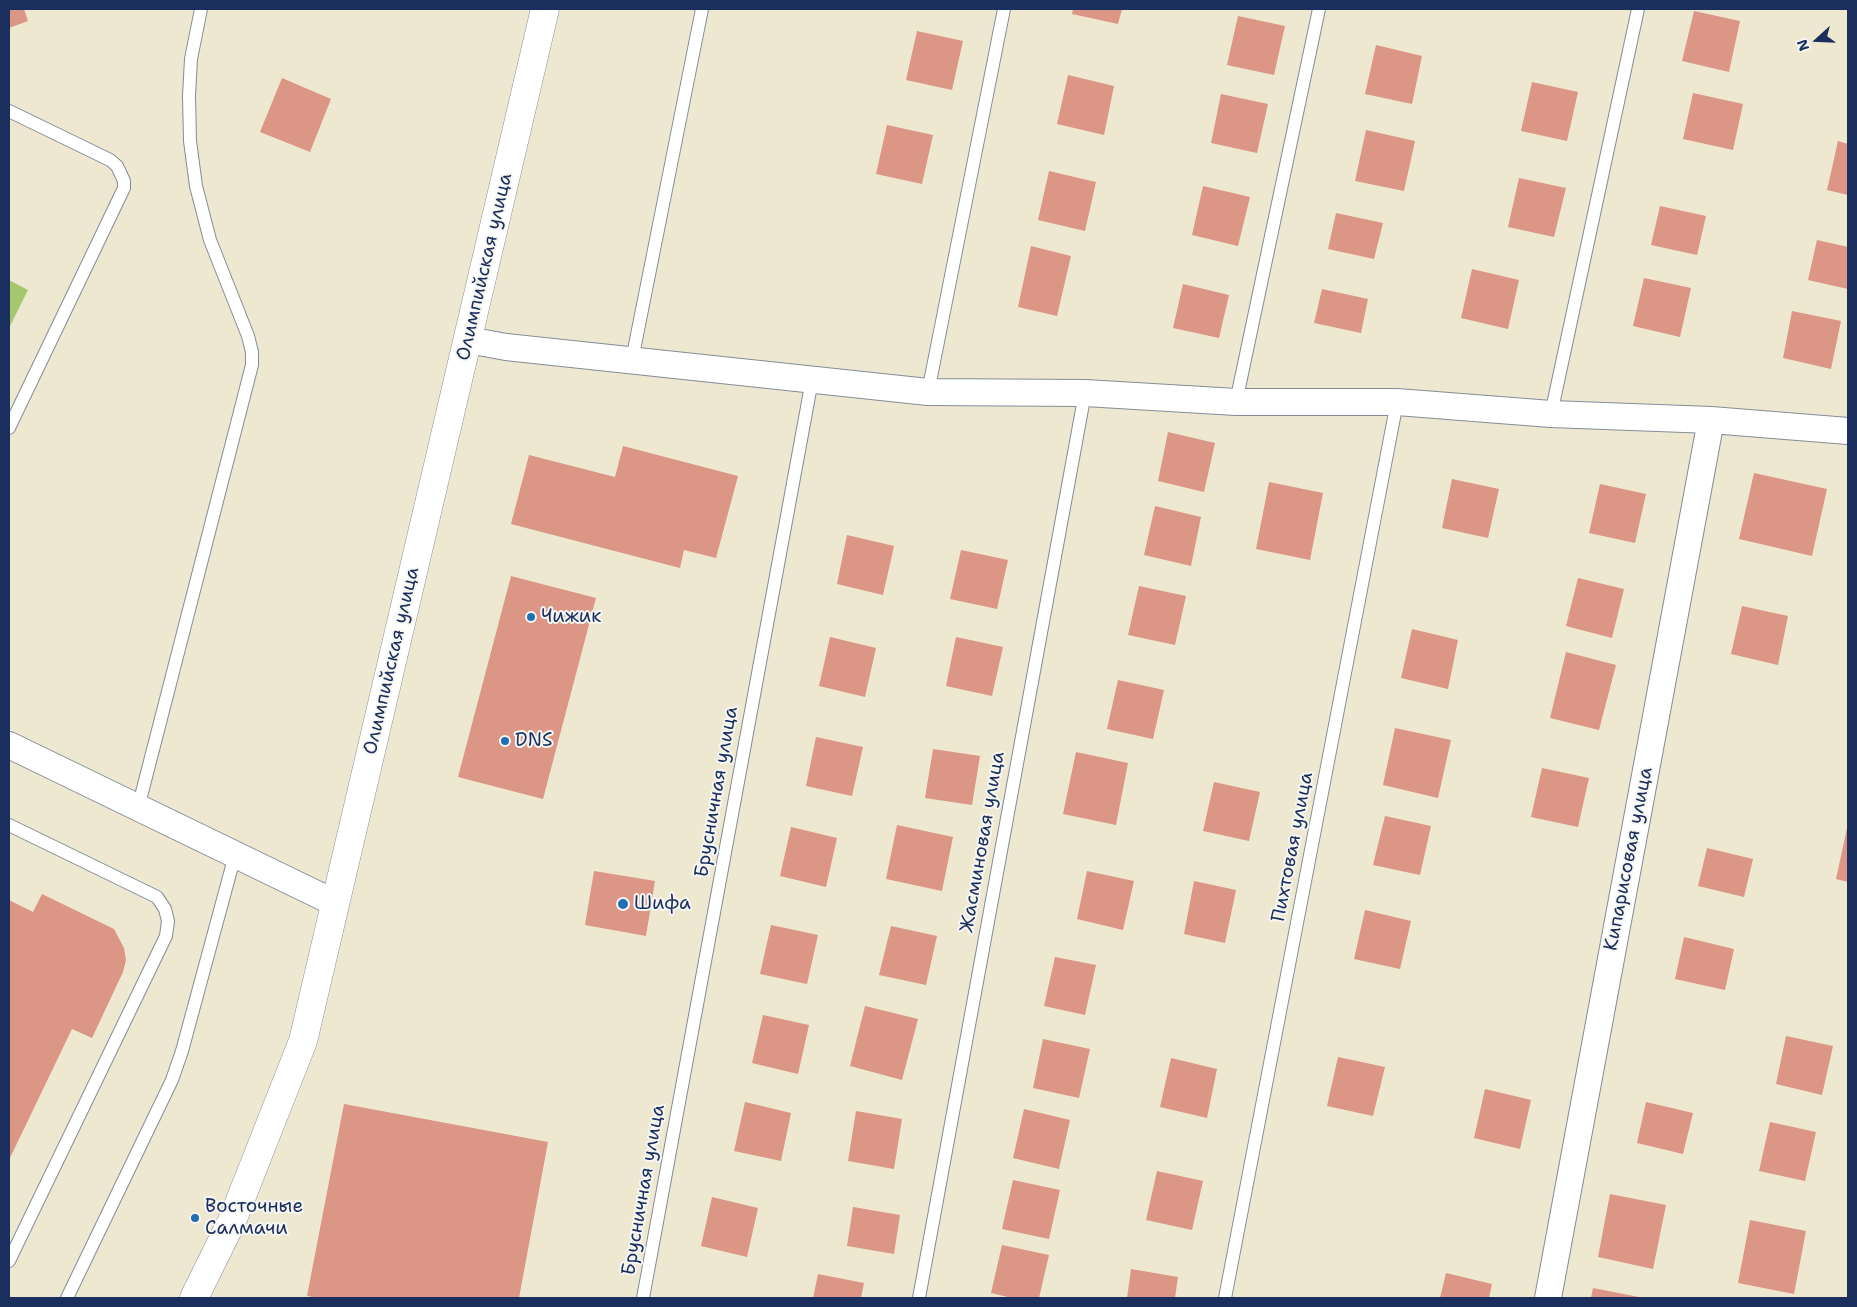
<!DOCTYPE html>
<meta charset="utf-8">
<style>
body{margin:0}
#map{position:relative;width:1857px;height:1307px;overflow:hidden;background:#eee8d1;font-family:"Shantell Sans",sans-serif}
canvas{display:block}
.frame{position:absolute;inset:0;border:10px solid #1b2f5e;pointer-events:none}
.north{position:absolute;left:1792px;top:15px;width:50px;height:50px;-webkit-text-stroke:4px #f6f6f2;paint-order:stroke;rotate:250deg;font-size:14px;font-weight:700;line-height:20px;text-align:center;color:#1b2f5e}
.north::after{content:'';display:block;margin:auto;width:18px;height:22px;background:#1b2f5e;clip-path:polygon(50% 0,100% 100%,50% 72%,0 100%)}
</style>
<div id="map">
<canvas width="1857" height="1307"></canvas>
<div class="frame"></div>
<div class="north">N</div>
</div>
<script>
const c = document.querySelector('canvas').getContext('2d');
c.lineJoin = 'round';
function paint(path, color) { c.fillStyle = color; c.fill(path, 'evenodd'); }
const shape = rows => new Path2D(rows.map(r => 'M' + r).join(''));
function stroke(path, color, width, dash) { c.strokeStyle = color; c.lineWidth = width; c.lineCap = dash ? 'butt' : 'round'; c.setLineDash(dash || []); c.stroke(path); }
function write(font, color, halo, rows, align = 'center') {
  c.font = font + ' "Shantell Sans",sans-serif'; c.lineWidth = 4; c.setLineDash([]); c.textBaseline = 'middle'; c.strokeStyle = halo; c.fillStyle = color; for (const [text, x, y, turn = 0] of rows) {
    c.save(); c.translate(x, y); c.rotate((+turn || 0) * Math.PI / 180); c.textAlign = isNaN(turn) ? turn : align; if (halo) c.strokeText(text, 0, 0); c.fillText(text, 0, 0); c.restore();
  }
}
paint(shape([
 [9,280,28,290,9,328]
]), '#a5c770');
paint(shape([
 [9,9,24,9,28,21,9,28],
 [1073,9,1122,9,1118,24,1072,14],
 [1694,11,1740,21,1729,72,1682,61],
 [1238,16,1285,26,1274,75,1227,65],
 [917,31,963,41,952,90,906,80],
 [1376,45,1422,56,1412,104,1365,94],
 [1068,75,1114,86,1104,135,1057,124],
 [282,78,331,99,310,152,260,132],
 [1532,82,1578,92,1567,141,1521,131],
 [1693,93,1743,104,1733,150,1683,139],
 [1221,94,1268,104,1257,153,1211,143],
 [887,125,933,135,922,184,876,174],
 [1366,130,1415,141,1404,191,1355,181],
 [1838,141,1848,144,1848,195,1827,190],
 [1049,171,1096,182,1085,231,1038,220],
 [1519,178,1566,188,1554,237,1508,227],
 [1203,186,1250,197,1238,246,1192,235],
 [1660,206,1706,216,1697,255,1651,245],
 [1336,213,1383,223,1374,259,1328,249],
 [1817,240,1848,247,1848,289,1808,280],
 [1031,246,1071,256,1057,316,1018,307],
 [1472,269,1519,280,1508,329,1461,318],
 [1644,278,1691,288,1680,337,1633,326],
 [1183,284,1229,295,1219,338,1173,328],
 [1322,289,1368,299,1361,333,1314,323],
 [1792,311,1841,321,1831,369,1783,358],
 [1168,432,1215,443,1204,492,1158,481],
 [623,446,738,476,716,558,684,550,680,568,511,524,529,455,615,477],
 [1754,473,1827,489,1812,556,1739,539],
 [1452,479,1499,489,1488,538,1442,528],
 [1269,482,1323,493,1310,560,1256,549],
 [1600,484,1646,494,1635,543,1589,533],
 [1155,506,1201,517,1191,566,1144,555],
 [847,535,894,546,883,595,837,584],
 [961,550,1008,560,997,609,950,599],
 [511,576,596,598,543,799,458,777],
 [1578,578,1624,589,1612,638,1566,626],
 [1139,586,1186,596,1175,645,1128,635],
 [1742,606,1788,616,1778,665,1731,654],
 [1412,629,1458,640,1448,689,1401,678],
 [830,637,876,648,865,697,819,686],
 [956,637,1003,647,992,696,946,686],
 [1566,652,1616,665,1599,730,1550,718],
 [1118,680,1164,690,1153,739,1107,729],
 [1395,728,1451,740,1438,798,1383,785],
 [816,737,863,747,852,796,806,786],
 [933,749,980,756,972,805,925,798],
 [1076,752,1128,763,1116,825,1063,814],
 [1542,768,1589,778,1578,827,1531,817],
 [1214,782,1260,792,1249,841,1203,831],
 [1385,816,1431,826,1420,875,1373,865],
 [897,825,953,837,942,891,886,879],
 [791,827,837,838,826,887,780,876],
 [1847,828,1848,828,1848,882,1836,879],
 [1707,848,1753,859,1744,897,1698,886],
 [594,871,655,881,646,936,585,925],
 [1087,871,1134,881,1123,930,1077,919],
 [1194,881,1236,890,1225,943,1184,934],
 [42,894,114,929,124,948,126,960,123,972,92,1038,72,1029,9,1160,9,900,33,912],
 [1365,910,1411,921,1400,969,1354,959],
 [771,925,818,935,807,984,760,974],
 [891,926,937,936,926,985,879,975],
 [1684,937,1734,949,1725,990,1675,979],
 [1055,957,1096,965,1085,1015,1044,1006],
 [865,1006,918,1019,902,1080,850,1066],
 [763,1015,809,1025,798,1074,752,1063],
 [1786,1036,1833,1046,1822,1095,1776,1084],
 [1043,1039,1090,1049,1079,1098,1033,1088],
 [1338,1057,1385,1067,1373,1116,1327,1106],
 [1171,1058,1217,1069,1207,1118,1160,1107],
 [1485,1089,1531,1100,1520,1149,1474,1138],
 [745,1102,791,1113,781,1161,734,1151],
 [1646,1102,1693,1113,1683,1154,1637,1143],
 [344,1104,548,1142,519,1298,318,1298,307,1296],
 [1024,1109,1070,1120,1059,1169,1013,1158],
 [856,1111,902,1119,894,1169,848,1161],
 [1770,1122,1816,1132,1805,1181,1759,1171],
 [1157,1171,1203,1181,1192,1230,1146,1220],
 [1013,1180,1060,1190,1049,1239,1002,1229],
 [1610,1194,1666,1205,1653,1269,1598,1257],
 [712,1197,758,1208,747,1257,701,1246],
 [853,1207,900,1215,894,1254,847,1246],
 [1750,1220,1806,1231,1794,1294,1738,1283],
 [1002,1245,1049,1255,1039,1298,1012,1298,991,1293],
 [1131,1269,1178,1277,1175,1298,1127,1298],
 [1446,1273,1492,1284,1489,1298,1440,1298],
 [818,1274,864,1283,861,1298,813,1298],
 [1593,1288,1639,1297,1639,1298,1591,1298]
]), '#db9686');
const lane = shape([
 [9,111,110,160,117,166,124,181,124,188,9,428],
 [632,360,702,9],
 [928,392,1004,9],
 [1236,402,1319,9],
 [1551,414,1638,9],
 [138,808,252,365,252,352,248,336,210,240,196,186,190,141,189,96,191,59,201,9],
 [9,825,157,897,165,909,168,921,166,936,9,1261],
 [67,1298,172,1080,182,1051,235,855],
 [643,1298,812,380],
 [919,1298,1085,393],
 [1225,1298,1397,402]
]);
const street = shape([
 [468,340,506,347,928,392,1085,393,1236,402,1397,402,1551,414,1711,420,1848,431],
 [9,745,335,903],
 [1548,1298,1711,420]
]);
const secondary = shape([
 [194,1298,232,1221,303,1041,545,9]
]);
stroke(lane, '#848c98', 14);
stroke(street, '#848c98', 28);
stroke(secondary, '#848c98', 29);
stroke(lane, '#fff', 12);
stroke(street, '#fff', 26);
stroke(secondary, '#fff', 28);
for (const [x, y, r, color] of [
 [531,617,5,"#1f6fb2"],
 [505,741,5,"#1f6fb2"],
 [623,904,6,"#1f6fb2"],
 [195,1218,5,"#1f6fb2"]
]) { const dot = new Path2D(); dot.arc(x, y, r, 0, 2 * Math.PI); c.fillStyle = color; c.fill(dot); stroke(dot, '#f6f6f2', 2); }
write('19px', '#1b2f5e', '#f6f6f2', [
 ["Олимпийская улица",485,267,-77],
 ["Олимпийская улица",392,661,-77],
 ["Брусничная улица",717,792,-80],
 ["Жасминовая улица",983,842,-80],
 ["Пихтовая улица",1293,847,-79],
 ["Кипарисовая улица",1629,859,-79],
 ["Брусничная улица",644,1190,-80]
]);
write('19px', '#1b2f5e', '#f6f6f2', [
 ["Чижик",541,617],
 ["DNS",515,741],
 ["Шифа",634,904],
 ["Восточные",205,1207],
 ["Салмачи",205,1229]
], 'left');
</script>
